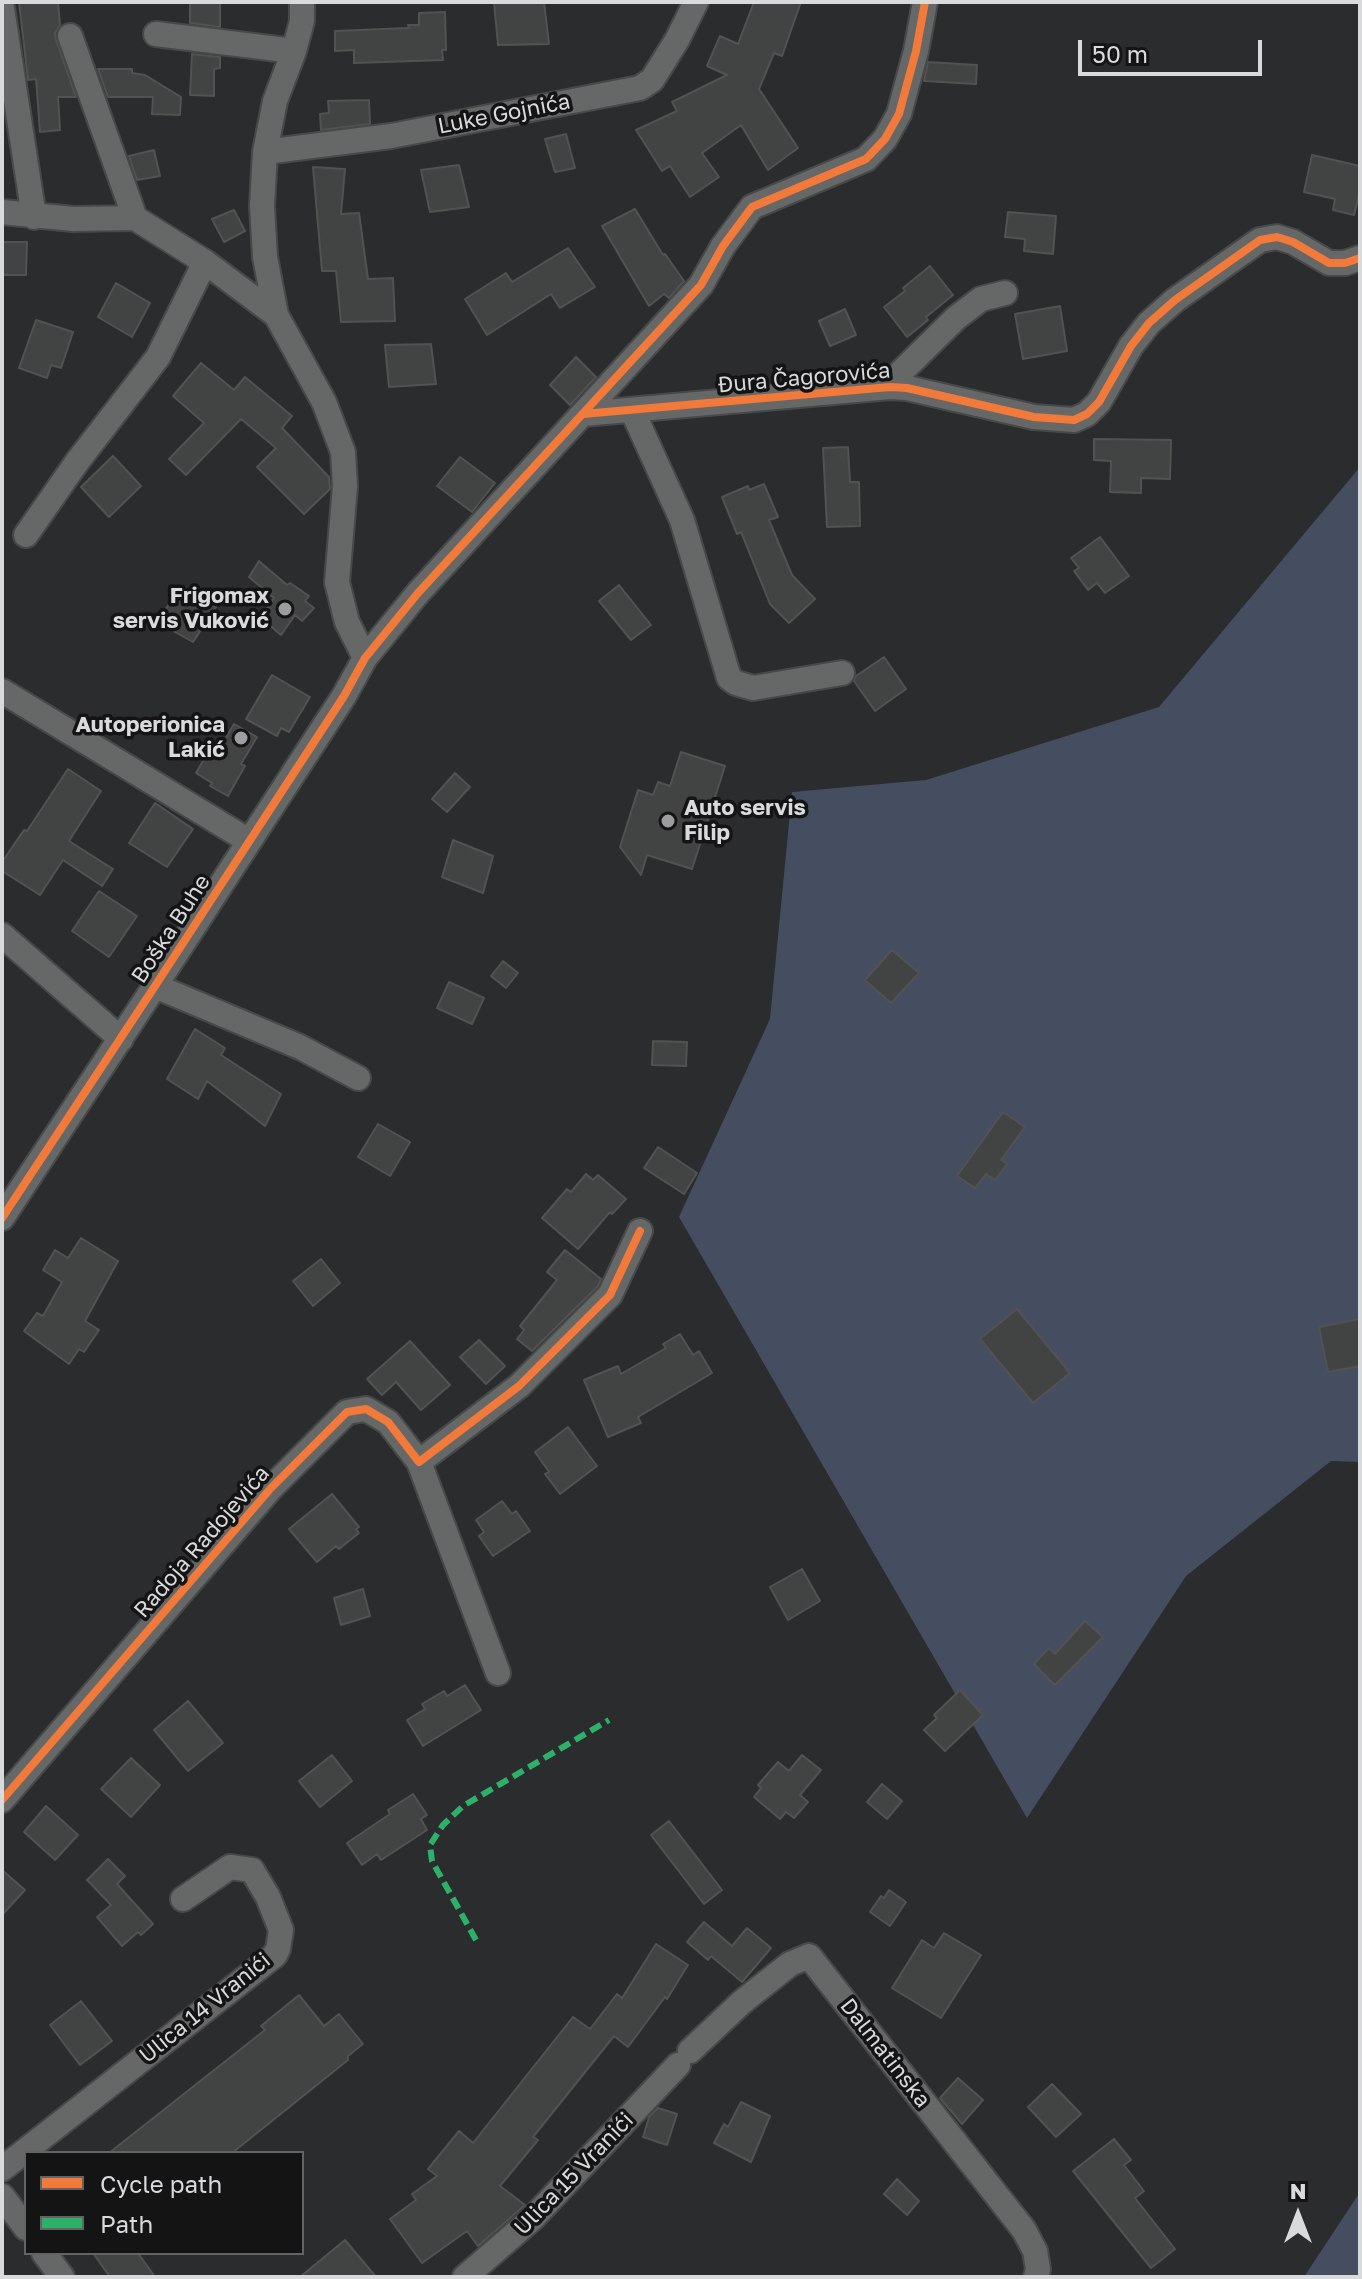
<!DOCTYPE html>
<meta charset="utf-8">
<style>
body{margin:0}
#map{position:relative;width:1362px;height:2279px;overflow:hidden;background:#2b2c2d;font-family:"Golos Text",sans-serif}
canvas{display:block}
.frame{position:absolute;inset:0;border:4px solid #d9dadc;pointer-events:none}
.legend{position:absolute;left:24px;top:2151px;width:280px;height:104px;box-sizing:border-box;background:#141415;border:2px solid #636365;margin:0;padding:10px 14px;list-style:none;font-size:24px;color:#d9dadc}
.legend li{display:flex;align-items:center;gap:16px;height:40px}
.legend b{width:40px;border:2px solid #636365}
.north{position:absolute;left:1258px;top:2175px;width:80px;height:80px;-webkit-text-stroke:6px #141415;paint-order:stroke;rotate:0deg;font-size:22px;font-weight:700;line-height:32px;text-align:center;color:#d9dadc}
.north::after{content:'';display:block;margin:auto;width:28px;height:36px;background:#d9dadc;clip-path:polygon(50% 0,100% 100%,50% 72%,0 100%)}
.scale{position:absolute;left:1078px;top:40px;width:184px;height:36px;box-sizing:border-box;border:4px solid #d9dadc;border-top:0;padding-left:10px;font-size:24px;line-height:28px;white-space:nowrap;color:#d9dadc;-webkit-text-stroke:6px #141415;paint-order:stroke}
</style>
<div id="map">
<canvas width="1362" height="2279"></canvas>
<div class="frame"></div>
<ul class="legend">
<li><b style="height:10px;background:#f17a3a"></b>Cycle path</li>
<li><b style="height:10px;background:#2db169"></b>Path</li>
</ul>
<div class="north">N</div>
<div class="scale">50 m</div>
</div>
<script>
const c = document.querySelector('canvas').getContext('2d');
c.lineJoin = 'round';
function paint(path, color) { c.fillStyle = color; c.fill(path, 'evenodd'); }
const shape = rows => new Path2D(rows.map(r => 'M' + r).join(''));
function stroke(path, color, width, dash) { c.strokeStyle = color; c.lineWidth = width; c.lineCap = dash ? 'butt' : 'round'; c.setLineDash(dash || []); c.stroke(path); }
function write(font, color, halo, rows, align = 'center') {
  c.font = font + ' "Golos Text",sans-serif'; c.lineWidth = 7; c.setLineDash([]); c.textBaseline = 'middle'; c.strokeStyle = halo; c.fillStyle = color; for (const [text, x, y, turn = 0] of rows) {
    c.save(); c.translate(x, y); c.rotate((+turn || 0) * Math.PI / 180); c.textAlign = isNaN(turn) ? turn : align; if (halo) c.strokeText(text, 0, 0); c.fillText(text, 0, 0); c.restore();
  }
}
paint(shape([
 [1360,467,1360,1462,1331,1461,1186,1576,1027,1818,679,1217,770,1019,792,792,926,780,1159,707],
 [1360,2192,1360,2277,1304,2277]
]), '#454e61');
const building = shape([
 [19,2,58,2,60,25,55,33,56,40,76,97,58,97,60,130,40,132,36,79,28,80,19,2],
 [190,2,220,2,220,27,190,23,190,2],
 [494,2,544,2,549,44,498,45,494,2],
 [754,2,801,2,782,56,774,53,759,89,798,148,768,170,741,125,702,153,719,177,690,197,670,166,662,171,636,130,677,111,672,102,727,75,707,66,720,36,738,44,754,2],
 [445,12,446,50,442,50,443,60,354,63,354,50,335,51,335,31,409,28,408,25,419,25,419,13,445,12],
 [192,54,220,57,220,68,214,69,214,96,190,95,192,54],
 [928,62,977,65,976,84,924,81,928,62],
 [98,69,132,69,132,73,145,75,181,97,180,115,152,114,153,97,108,97,98,69],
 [369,100,370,124,321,130,320,114,329,113,328,101,369,100],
 [566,134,575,168,555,172,545,139,566,134],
 [154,150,160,176,137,180,129,156,154,150],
 [1312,155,1360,166,1360,191,1354,215,1333,210,1335,199,1304,192,1312,155],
 [459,165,469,207,430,212,421,170,459,165],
 [313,167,345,169,341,214,359,213,368,279,393,278,395,321,341,322,336,271,322,271,313,167],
 [635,209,663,255,665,254,684,281,669,298,664,294,649,306,602,226,635,209],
 [234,210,245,231,224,242,212,219,234,210],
 [1008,212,1056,216,1053,254,1024,251,1025,239,1005,237,1008,212],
 [2,242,27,242,26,275,2,275,2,242],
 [568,248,595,287,560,308,551,294,487,335,465,299,506,273,512,282,568,248],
 [930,266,953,295,926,317,928,320,907,337,884,307,905,291,903,288,930,266],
 [116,283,150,303,132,337,98,317,116,283],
 [1060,306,1067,351,1023,359,1015,314,1060,306],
 [845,309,856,335,830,346,819,321,845,309],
 [36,320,73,332,61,368,51,365,47,378,19,368,36,320],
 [431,344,436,384,389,387,385,345,431,344],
 [576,357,596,377,570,405,550,385,576,357],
 [201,363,234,390,245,377,292,416,282,428,329,477,330,489,304,514,257,467,276,448,241,419,186,475,169,459,204,423,173,396,201,363],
 [1094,439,1171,440,1170,479,1141,478,1141,493,1110,492,1111,461,1094,460,1094,439],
 [848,447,850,482,859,482,860,526,827,527,823,448,848,447],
 [113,456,141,486,109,517,81,487,113,456],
 [460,457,495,483,472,512,437,486,460,457],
 [764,484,778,517,769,520,792,575,815,599,789,623,770,604,741,532,737,534,722,497,748,486,749,490,764,484],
 [1100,537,1129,576,1105,593,1097,583,1088,590,1074,571,1079,568,1071,558,1100,537],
 [259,561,287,585,290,583,309,596,305,601,314,608,302,621,295,615,281,635,261,618,274,598,249,577,259,561],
 [182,585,216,607,193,642,157,622,182,585],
 [619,585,651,625,631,640,599,601,619,585],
 [884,657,906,689,875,711,854,681,856,676,884,657],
 [272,675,310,697,289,732,281,728,277,736,246,719,272,675],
 [234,724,257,737,241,764,245,766,228,796,210,786,212,783,196,773,211,747,218,751,234,724],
 [681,752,725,766,692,869,647,855,641,875,620,847,638,790,653,795,658,782,670,786,681,752],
 [68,769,101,791,69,841,113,869,102,886,63,860,40,895,2,871,2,862,24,830,27,831,68,769],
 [455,773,470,787,447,812,432,799,455,773],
 [155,803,193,829,167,867,129,843,155,803],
 [453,840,493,856,483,893,442,877,453,840],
 [99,891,137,916,109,957,72,931,99,891],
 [892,950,919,973,891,1003,865,980,892,950],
 [503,961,518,973,506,988,491,976,503,961],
 [449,982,484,998,472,1024,437,1008,449,982],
 [195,1029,225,1048,221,1055,281,1094,265,1126,207,1081,198,1099,167,1079,195,1029],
 [653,1041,687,1042,686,1066,652,1065,653,1041],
 [1003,1112,1025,1127,1001,1160,1007,1164,995,1180,986,1174,975,1188,957,1176,1003,1112],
 [378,1124,410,1142,390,1176,358,1157,378,1124],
 [658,1147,697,1173,684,1194,644,1168,658,1147],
 [586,1174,593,1180,598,1175,626,1199,612,1214,610,1212,578,1249,542,1218,567,1189,571,1192,586,1174],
 [81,1238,118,1261,85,1321,99,1330,84,1352,79,1349,69,1364,24,1331,37,1313,43,1316,62,1282,43,1270,55,1250,68,1258,81,1238],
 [565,1250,601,1279,598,1286,532,1351,517,1339,524,1330,520,1326,557,1280,547,1272,565,1250],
 [321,1259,340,1283,313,1306,293,1281,321,1259],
 [1017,1309,1070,1373,1033,1403,980,1339,1017,1309],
 [1360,1319,1360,1366,1328,1372,1319,1327,1360,1319],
 [680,1334,693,1355,699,1351,712,1373,638,1417,641,1423,608,1437,584,1380,618,1366,621,1374,666,1348,663,1344,680,1334],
 [479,1340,505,1366,486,1384,460,1357,479,1340],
 [410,1341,450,1385,421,1410,396,1382,382,1395,367,1379,410,1341],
 [568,1427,597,1466,560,1494,545,1474,549,1472,535,1452,568,1427],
 [332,1494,359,1527,356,1529,359,1533,339,1549,336,1546,317,1562,289,1529,332,1494],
 [502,1501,512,1514,516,1511,530,1531,493,1556,479,1536,484,1532,476,1520,502,1501],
 [802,1569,820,1601,788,1620,770,1587,802,1569],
 [363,1589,370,1616,341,1625,334,1598,363,1589],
 [1085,1621,1103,1637,1055,1685,1034,1664,1049,1648,1055,1654,1085,1621],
 [465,1685,481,1710,423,1746,407,1720,425,1709,422,1704,444,1691,447,1696,465,1685],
 [960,1690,983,1715,945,1751,924,1730,937,1718,934,1715,960,1690],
 [188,1701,223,1743,188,1771,154,1730,188,1701],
 [332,1755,352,1781,320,1807,299,1781,332,1755],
 [802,1755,821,1770,800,1795,808,1802,794,1818,786,1812,780,1819,754,1797,761,1788,758,1785,778,1762,789,1771,802,1755],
 [131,1758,160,1785,131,1817,101,1789,131,1758],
 [882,1784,902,1801,887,1819,867,1802,882,1784],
 [413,1794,427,1815,421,1819,427,1830,381,1860,377,1854,362,1865,347,1843,390,1814,388,1810,413,1794],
 [46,1806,78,1835,55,1860,24,1832,46,1806],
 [669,1821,722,1890,704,1904,651,1835,669,1821],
 [108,1859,125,1876,117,1884,153,1924,141,1935,138,1932,122,1946,97,1917,111,1905,87,1880,108,1859],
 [2,1870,25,1890,2,1915,2,1870],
 [889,1890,906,1902,890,1926,870,1912,881,1896,884,1898,889,1890],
 [704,1922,732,1946,747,1928,771,1948,742,1982,711,1956,708,1960,687,1942,704,1922],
 [944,1933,981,1955,941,2018,892,1988,922,1940,934,1948,944,1933],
 [656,1944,688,1965,667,1999,665,1997,628,2047,614,2036,533,2137,538,2140,500,2186,525,2205,478,2246,467,2231,422,2263,390,2219,416,2200,412,2194,437,2176,428,2169,459,2131,473,2143,573,2017,590,2029,617,1994,622,1998,656,1944],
 [299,1995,324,2026,339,2014,363,2044,348,2056,348,2060,232,2153,109,2153,265,2030,261,2026,299,1995],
 [81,2001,112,2041,80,2065,50,2025,81,2001],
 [958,2078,983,2100,962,2124,940,2098,958,2078],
 [1052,2084,1081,2114,1056,2137,1028,2107,1052,2084],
 [741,2102,770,2116,751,2162,714,2143,724,2124,728,2127,741,2102],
 [658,2108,677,2114,667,2145,643,2137,649,2117,658,2108],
 [1114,2139,1131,2160,1124,2165,1144,2191,1135,2198,1175,2249,1151,2268,1073,2171,1114,2139],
 [897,2179,919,2201,907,2215,884,2194,897,2179],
 [345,2240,376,2277,300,2277,345,2240],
 [93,2253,138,2253,155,2277,110,2277,93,2253]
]);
paint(building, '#424343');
stroke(building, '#525252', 2);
const minor = shape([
 [2,8,34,217],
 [156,34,294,51],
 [70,36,135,218],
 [265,152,391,136,640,88,652,80,677,40,696,2],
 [2,212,73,219,135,218,205,262,276,315,324,402,343,452,345,486,337,582,347,622,365,658],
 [276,315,265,257,262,206,265,152,275,101,294,51,302,21,302,2],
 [890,387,893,380,956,318,981,299,1005,293],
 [632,410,682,520,729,678,736,683,753,688,842,673],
 [583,414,890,387,907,388,1034,417,1074,420,1087,414,1099,402,1131,346,1149,323,1175,300,1260,240,1277,237,1293,242,1329,263,1345,263,1360,258],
 [26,535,77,462,158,357,205,262],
 [2,691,249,841],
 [2,935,121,1039],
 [155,986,300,1047,358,1078],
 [2,1218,155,986,344,696,365,658,418,593,701,285,723,246,752,207,866,159,885,139,899,114,916,51,925,2],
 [419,1462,498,1673],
 [2,1800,271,1488,347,1412,366,1409,388,1422,419,1462,519,1386,610,1295,640,1231],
 [690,2051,742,2002,776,1975,790,1964,809,1956,1024,2230,1035,2251,1038,2269,1036,2277],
 [2,2169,275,1955,278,1949,281,1930,268,1897,252,1870,230,1867,183,1899],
 [2,2196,26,2228],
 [44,2253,62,2277],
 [465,2277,532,2219,678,2065]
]);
stroke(minor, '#474849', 28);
stroke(minor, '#666767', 24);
stroke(shape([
 [476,1940,432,1861,430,1845,443,1825,463,1806,609,1720]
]), '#2db169', 6, [12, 6]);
stroke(shape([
 [583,414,890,387,907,388,1034,417,1074,420,1087,414,1099,402,1131,346,1149,323,1175,300,1260,240,1277,237,1293,242,1329,263,1345,263,1360,258],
 [2,1218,155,986,344,696,365,658,418,593,701,285,723,246,752,207,866,159,885,139,899,114,916,51,925,2],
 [2,1800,271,1488,347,1412,366,1409,388,1422,419,1462,519,1386,610,1295,640,1231]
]), '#f17a3a', 8);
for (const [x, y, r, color] of [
 [285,609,8,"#9c9d9f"],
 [241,738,8,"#9c9d9f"],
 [668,821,8,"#9c9d9f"]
]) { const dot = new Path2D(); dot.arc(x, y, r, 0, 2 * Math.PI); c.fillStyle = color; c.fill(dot); stroke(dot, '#141415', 3); }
write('22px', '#d9dadc', '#141415', [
 ["Luke Gojnića",504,114,-11],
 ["Đura Čagorovića",804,378,-5],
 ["Boška Buhe",171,929,-57],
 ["Radoja Radojevića",202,1542,-49],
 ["Ulica 14 Vranići",205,2008,-39],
 ["Dalmatinska",885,2053,52],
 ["Ulica 15 Vranići",574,2174,-46]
]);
write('bold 22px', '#d9dadc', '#141415', [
 ["Frigomax",269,596],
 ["servis Vuković",269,621],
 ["Autoperionica",225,725],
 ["Lakić",225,750],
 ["Auto servis",684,808,"left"],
 ["Filip",684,833,"left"]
], 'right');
</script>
